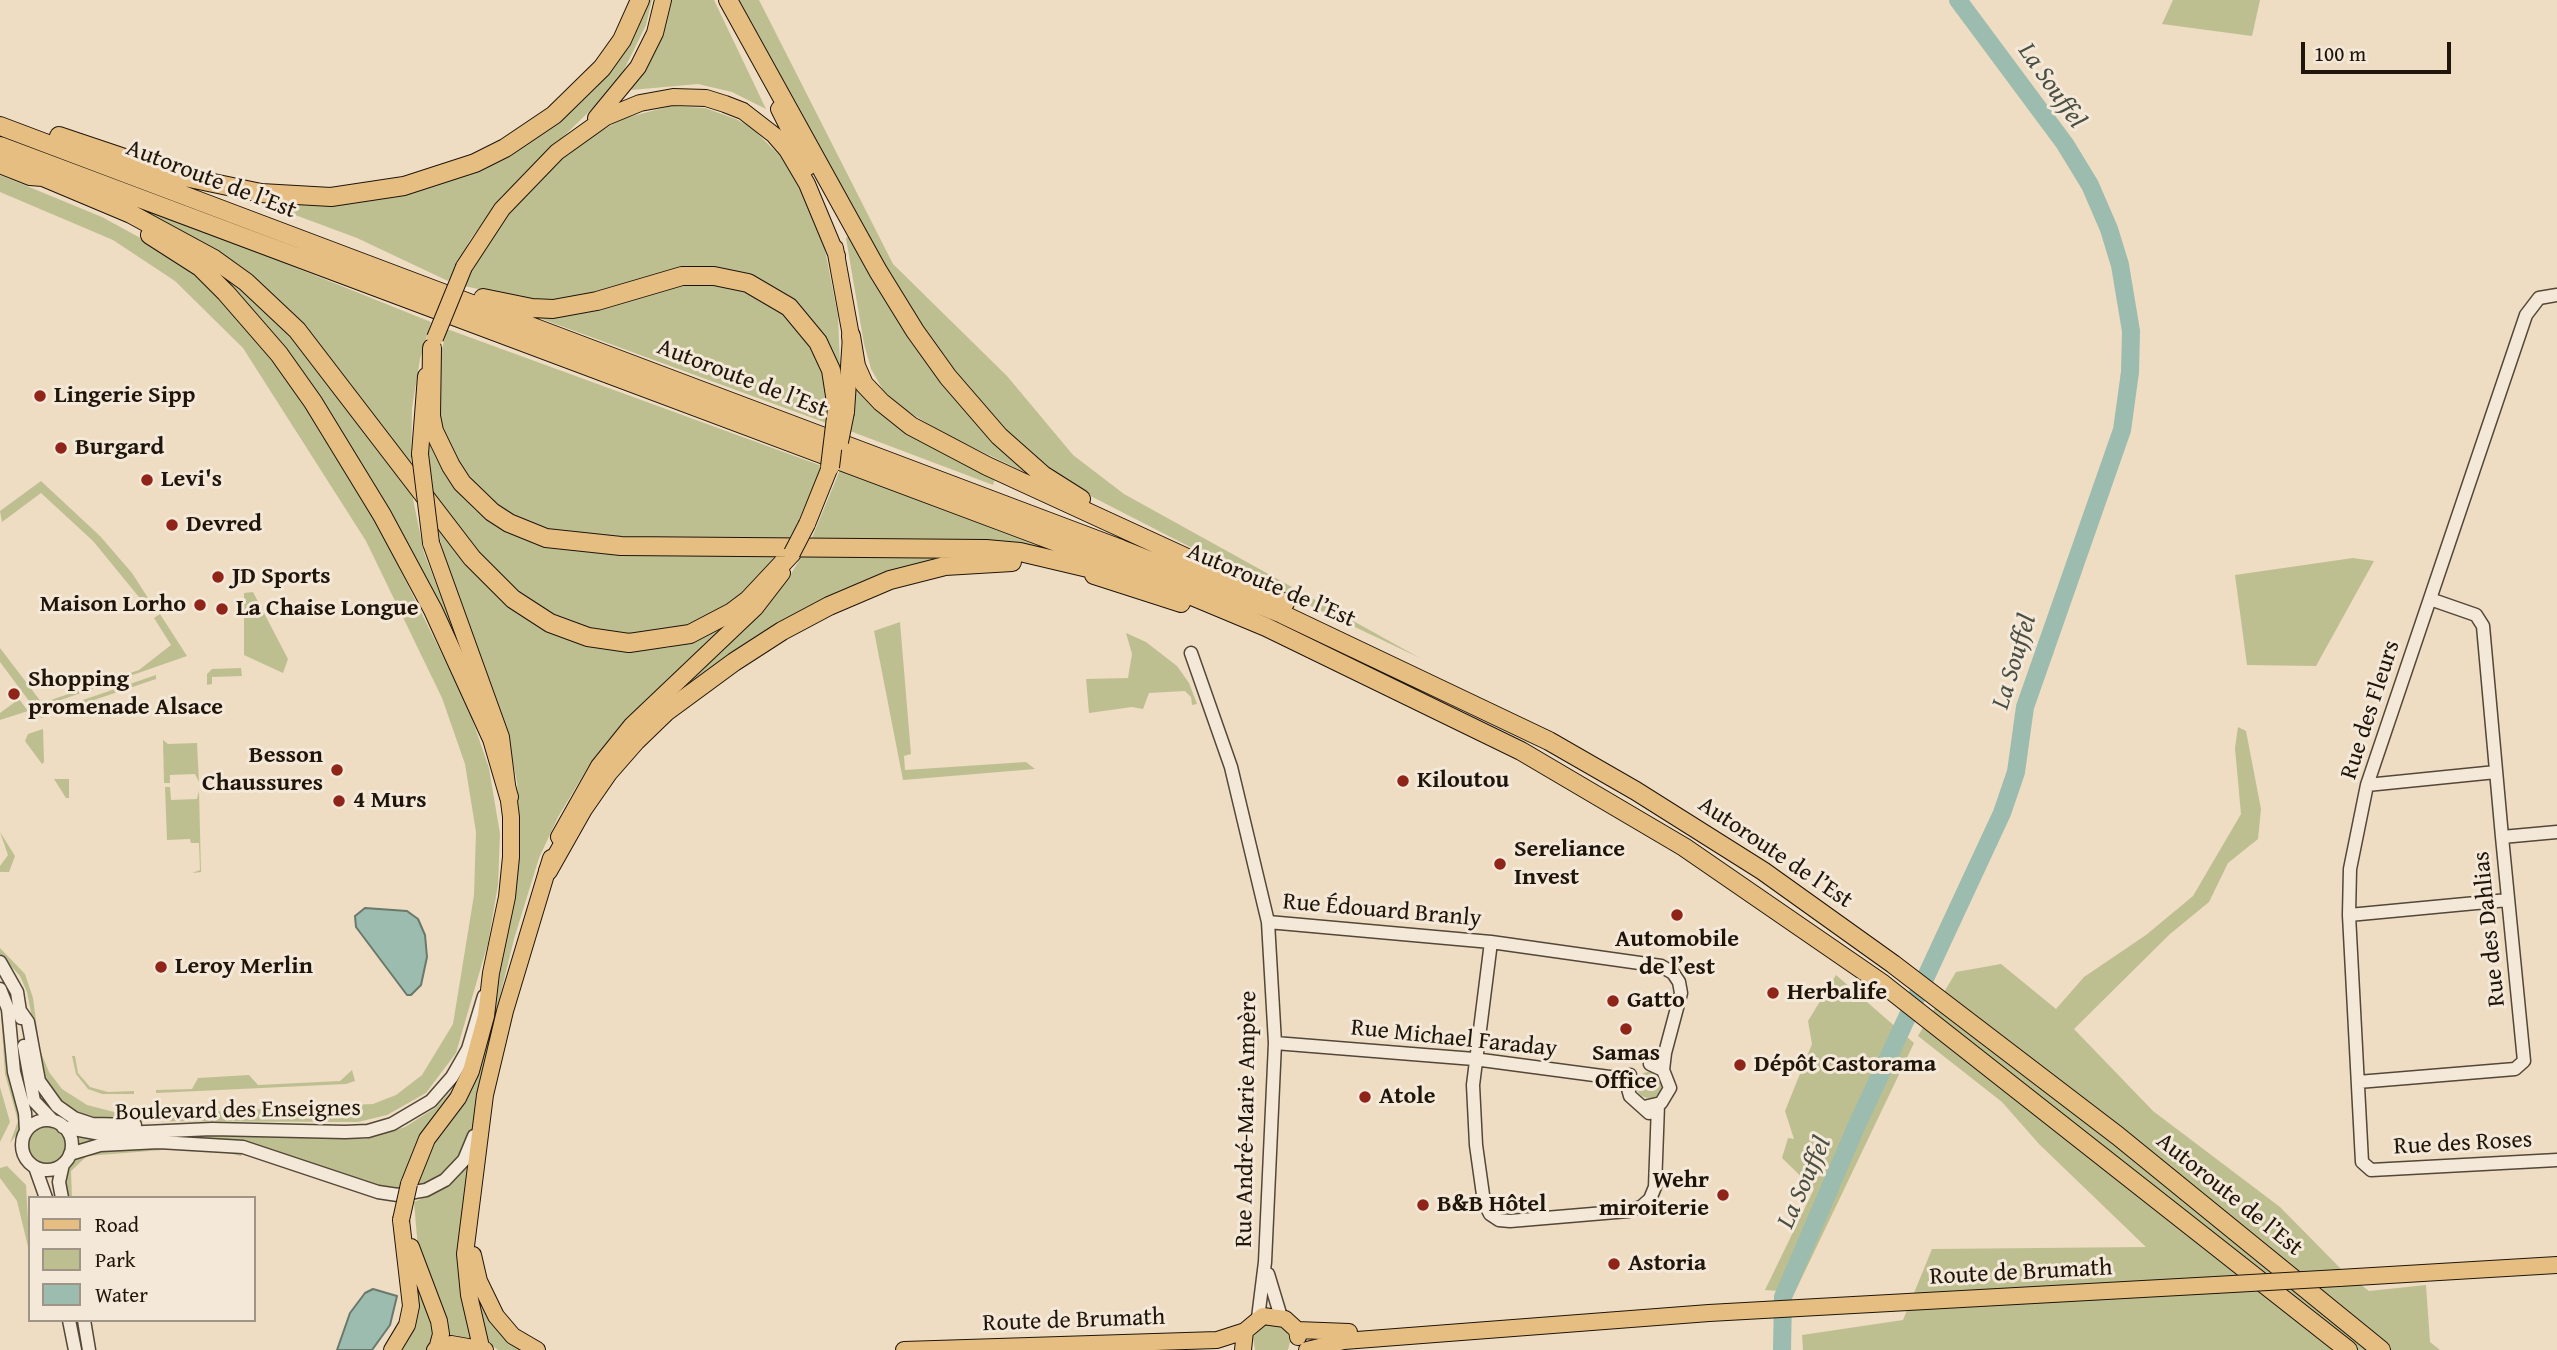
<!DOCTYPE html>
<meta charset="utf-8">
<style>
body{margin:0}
#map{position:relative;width:2557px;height:1350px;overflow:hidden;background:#eedcc3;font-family:"Gentium Book Plus",serif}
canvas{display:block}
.legend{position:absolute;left:28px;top:1196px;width:228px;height:126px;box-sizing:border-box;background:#f4e8d8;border:2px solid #9f9486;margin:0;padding:9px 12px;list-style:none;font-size:21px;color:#1f150a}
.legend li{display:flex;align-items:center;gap:14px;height:35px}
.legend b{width:35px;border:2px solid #9f9486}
.scale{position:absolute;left:2301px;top:42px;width:150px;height:32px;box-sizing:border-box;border:4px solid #1f150a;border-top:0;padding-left:9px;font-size:21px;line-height:24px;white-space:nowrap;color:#1f150a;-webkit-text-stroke:5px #f4e8d8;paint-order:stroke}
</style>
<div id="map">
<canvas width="2557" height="1350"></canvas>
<ul class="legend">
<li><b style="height:9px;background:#e7be82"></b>Road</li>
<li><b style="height:19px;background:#bebf90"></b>Park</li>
<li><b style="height:19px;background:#9bbcae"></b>Water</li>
</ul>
<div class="scale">100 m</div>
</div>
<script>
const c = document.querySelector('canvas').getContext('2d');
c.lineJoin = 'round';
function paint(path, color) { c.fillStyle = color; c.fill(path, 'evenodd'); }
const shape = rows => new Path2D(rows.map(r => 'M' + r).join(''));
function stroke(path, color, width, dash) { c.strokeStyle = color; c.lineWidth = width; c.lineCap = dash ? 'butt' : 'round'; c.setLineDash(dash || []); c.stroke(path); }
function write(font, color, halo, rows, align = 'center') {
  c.font = font + ' "Gentium Book Plus",serif'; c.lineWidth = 6; c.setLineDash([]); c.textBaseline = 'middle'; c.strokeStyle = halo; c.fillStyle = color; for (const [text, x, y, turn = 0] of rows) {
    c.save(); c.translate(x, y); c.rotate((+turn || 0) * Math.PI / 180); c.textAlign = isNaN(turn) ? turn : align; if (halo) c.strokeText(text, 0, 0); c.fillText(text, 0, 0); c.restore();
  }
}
paint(shape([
 [647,0,652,0,646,25,622,74,599,102,501,197,470,240,448,281,357,238,236,193,392,193,563,113],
 [670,0,714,0,766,109,732,92,698,84,631,90,651,59,668,16],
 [739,0,759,0,893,264,1007,376,1073,455,1124,494,1420,658,1235,570,1073,487,1020,445,988,413,913,315],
 [2173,0,2260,0,2252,36,2162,24],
 [671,106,705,108,736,119,752,128,788,164,820,232,826,255,838,316,840,366,743,275,546,303,464,286,506,211,566,153,621,119],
 [0,175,102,217,166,252,215,292,249,331,310,410,380,529,468,707,489,768,500,834,498,885,488,943,456,1053,426,1093,387,1115,358,1122,110,1121,92,1120,64,1108,45,1086,27,992,20,976,0,954,0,948,25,974,33,998,40,1050,49,1072,62,1089,87,1105,118,1113,157,1114,350,1105,373,1104,396,1095,422,1075,453,1024,474,895,476,832,465,764,442,698,366,541,243,348,175,281,113,240,0,192],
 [150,209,431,322,420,359,412,408,411,470,322,349,274,296,237,265,149,214],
 [850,235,884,296,1037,478,943,433,901,407,883,390,871,369,864,344,846,238],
 [217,269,252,296,294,341,412,494,424,553,479,694,281,345,242,297,215,272],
 [686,280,751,290,798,323,828,374,829,424,539,318,539,314],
 [447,329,822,466,794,531,788,540,596,538,534,527,510,515,486,498,467,477,451,454,439,422,439,361],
 [858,389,995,478,993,485,850,431,854,392],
 [428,442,446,477,475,510,491,522,535,544,594,553,778,555,751,587,697,624,653,637,586,633,519,601,432,499],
 [840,470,1043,548,1044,549,811,540],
 [41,481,100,536,132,573,148,598,143,602,93,541,41,493,2,522,0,511],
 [436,524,464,563,496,594,624,649,667,648,695,640,719,627,721,631,625,721,588,767,558,817,539,858,514,939,480,1078,472,1133,452,1169,416,1190,421,1160,457,1107,497,985,516,895,520,837,517,782,506,729,451,581],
 [801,557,957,557,841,592,646,722,788,579],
 [2353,558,2374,561,2316,666,2247,665,2235,575],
 [253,592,288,659,283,673,244,655,244,593],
 [160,614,187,656,35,709,0,662,0,648,42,703,139,670,171,645,154,618],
 [900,622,911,754,904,756,905,770,1026,762,1035,769,903,780,874,631],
 [1126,633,1146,642,1177,666,1189,683,1197,704,1192,705,1191,697,1185,691,1149,693,1143,709,1132,707,1089,713,1086,679,1128,678,1132,654],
 [241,668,242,676,212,677,212,684,207,685,207,674,212,669],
 [156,675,156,679,41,718,39,715],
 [19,699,28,711,0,720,0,713],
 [2238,727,2246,731,2261,809,2258,839,2228,863,2209,902,2170,934,2074,1029,2153,1111,2280,1207,2343,1271,2369,1291,2426,1285,2430,1342,2440,1350,1803,1350,1802,1335,1903,1320,1932,1249,2146,1247,2039,1144,2002,1102,1918,1036,1956,972,2001,964,2056,1009,2084,977,2146,935,2193,896,2241,814,2235,748],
 [43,729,44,762,42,764,25,741,28,734],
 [163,740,168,744,197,743,199,782,195,774,170,775,170,783,164,783],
 [54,779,69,779,69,798,66,798],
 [165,787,170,787,171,800,197,799,199,791,201,872,192,873,200,870,199,843,191,843,190,839,167,840],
 [0,832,15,856,9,872,0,872,0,866,8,855],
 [1836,975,1914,1043,1795,1292,1765,1290,1814,1189,1782,1158,1788,1138,1794,1139,1785,1111,1812,1044,1808,1021],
 [0,1000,22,1117,21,1129,10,1143,18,1121,5,1074],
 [72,1056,75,1056,78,1073,90,1087,108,1092,134,1091,134,1094,102,1094,88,1089,76,1074],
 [352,1070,355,1081,346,1084,156,1093,156,1090,192,1089,198,1078,249,1075,258,1085,340,1081],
 '1636 1085a13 13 0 1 1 26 0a13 13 0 1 1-26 0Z',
 [0,1087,10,1122,0,1142],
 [454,1088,457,1089,413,1151,398,1193,374,1188,365,1180,339,1175,261,1147,79,1145,79,1138,105,1140,200,1135,365,1139,405,1127,435,1108],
 '28 1145a19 19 0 1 1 38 0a19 19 0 1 1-38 0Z',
 [151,1145,243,1151,241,1156,223,1152,175,1149,87,1156,71,1171,72,1198,67,1198,66,1171,81,1154],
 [7,1166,26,1185,30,1255,17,1201,0,1178,0,1168],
 [467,1168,472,1170,473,1339,449,1339,418,1249,414,1202,441,1190],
 [409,1267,436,1324,435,1343,427,1350,396,1350],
 [476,1285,527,1350,498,1350,489,1343,477,1306],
 [1265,1324,1282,1326,1287,1331,1290,1342,1288,1350,1255,1350,1253,1337]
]), '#bebf90');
const water = shape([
 [365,908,407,911,418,919,425,935,427,957,421,985,411,995,407,995,356,927,355,916,365,908],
 [373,1289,397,1296,390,1325,372,1350,337,1350,350,1313,365,1293,373,1289]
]);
paint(water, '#9bbcae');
stroke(water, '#69796c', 2);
stroke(shape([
 [1782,1350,1783,1297,1856,1127,2002,813,2016,772,2025,707,2122,430,2130,372,2131,331,2120,265,2109,229,2090,185,2065,144,1958,0]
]), '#9bbcae', 18);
const minor = shape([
 [2557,295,2539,298,2526,315,2367,785,2350,869,2349,915,2362,1162,2371,1170,2557,1160],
 [2430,599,2476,615,2483,626,2502,837],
 [1191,653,1231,767,1268,922,1275,1043,1265,1262,1258,1318],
 [2367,785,2496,772],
 [2349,915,2508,900],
 [1268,922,1491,942,1661,966,1673,973,1679,982,1681,993,1665,1053,1663,1070],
 [1491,942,1473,1085,1476,1145,1484,1202,1490,1214,1499,1220,1510,1221,1628,1211,1641,1207,1650,1199,1655,1187,1658,1105],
 [0,962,17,992,21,1018],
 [0,989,8,1009,14,1072,25,1113,26,1131],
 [21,1012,28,1022,39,1081,57,1106,74,1118,92,1124,135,1125],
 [1275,1043,1474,1059,1617,1078,1627,1085],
 [24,1046,34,1101,53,1121],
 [1630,1075,1627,1085,1630,1096,1649,1113],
 [2358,1082,2515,1069,2524,1061,2502,837,2557,832],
 [1644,1107,1661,1103,1670,1088,1663,1070,1650,1064],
 '22 1145a25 25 0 1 1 50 0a25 25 0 1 1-50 0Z',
 [63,1127,101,1134,212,1129,345,1132,368,1131,392,1124,431,1101,452,1077,468,1049,484,996],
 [70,1154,100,1145,159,1142,243,1147,378,1192,398,1195,426,1190,445,1180,464,1160,474,1136],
 [35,1167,46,1198],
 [62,1198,59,1182,63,1164],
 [1268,1274,1281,1317],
 [69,1320,75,1350],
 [84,1320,89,1350]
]);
const major = shape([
 [779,109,808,167],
 [596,118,638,67,655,33,663,0],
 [835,248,851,336,846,412],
 [464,267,502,209,557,152,606,117,640,103,673,97,706,98,725,104,743,111,774,135,787,150,807,184,837,256],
 [420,454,426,376],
 [807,524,830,467],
 [559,837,599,766,632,725,755,608,782,573],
 [409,1184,427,1139,458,1098,471,1071,486,1016,491,973,507,897,511,857,511,817,501,737,431,543],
 [411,1247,439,1321,441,1334,437,1349],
 [473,1255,479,1281,496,1316,513,1336,537,1350],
 [2339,1278,2557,1265],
 [1297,1330,1349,1332],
 [481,1347,469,1295,465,1254,485,1095,505,1011,551,858],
 [392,1350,407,1325,411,1306,401,1220],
 [435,1350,451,1344,485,1350],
 [904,1350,1217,1340,1245,1331],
 [1243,1350,1245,1331,1263,1316,1285,1319,1297,1330,1298,1337],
 [1307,1350,1344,1341,1709,1313,2215,1285]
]);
const highway = shape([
 [728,0,878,271,915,331,948,377,999,436,1043,475,1081,499],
 [0,126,1121,549,1282,614,1549,741,1636,791,1763,871,1893,964,2118,1136,2381,1350],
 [59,136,175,175,261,193,331,197,404,186,475,163,505,148,554,115,602,68,622,40,640,0],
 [0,146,1115,564,1266,627,1521,751,1684,847,1883,984,2348,1350],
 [0,164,30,176,43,177,131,214,214,259,246,282,297,330,472,558,513,599,550,623,588,637,629,643,690,634,732,612,748,600,792,553],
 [150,235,200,267,226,293,279,354,313,402,382,515,433,610,492,739,509,797],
 [483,298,532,308,553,309,597,301,682,276,714,276,748,283,789,307,818,342,831,370,837,409],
 [851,336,856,366,864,384,881,402,911,426,987,466,1285,603],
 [432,348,431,416,434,431,451,466,462,483,492,512,509,523,546,538,621,546,986,549,1020,552,1109,573],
 [1094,575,1181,603],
 [548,871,583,809,608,773,636,741,666,712,734,662,782,631,829,606,890,580,945,566,1012,562]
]);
stroke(minor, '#534738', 15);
stroke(major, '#1f150a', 18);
stroke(highway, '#1f150a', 20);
stroke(minor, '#f4e8d8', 12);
stroke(major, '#e7be82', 16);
stroke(highway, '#e7be82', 18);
const majorBridge = shape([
 [435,338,464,267],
 [840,442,846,412],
 [420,454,431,543],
 [792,553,807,524],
 [401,1220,409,1184],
 [2215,1285,2339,1278]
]);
const highwayBridge = shape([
 [830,467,837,409]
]);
stroke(majorBridge, '#1f150a', 18, []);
stroke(highwayBridge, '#1f150a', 20, []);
stroke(majorBridge, '#e7be82', 16);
stroke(highwayBridge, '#e7be82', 18);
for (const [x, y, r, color] of [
 [40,396,7,"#8f2418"],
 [61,448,7,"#8f2418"],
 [147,480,7,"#8f2418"],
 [172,525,7,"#8f2418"],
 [218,577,7,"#8f2418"],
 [200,605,7,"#8f2418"],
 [222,609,7,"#8f2418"],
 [14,694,7,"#8f2418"],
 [337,770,7,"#8f2418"],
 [1403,781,7,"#8f2418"],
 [339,801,7,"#8f2418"],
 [1500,864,7,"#8f2418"],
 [1677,915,7,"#8f2418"],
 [161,967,7,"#8f2418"],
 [1773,993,7,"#8f2418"],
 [1613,1001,7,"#8f2418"],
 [1626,1029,7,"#8f2418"],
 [1740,1065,7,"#8f2418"],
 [1365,1097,7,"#8f2418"],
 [1723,1195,7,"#8f2418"],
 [1423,1205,7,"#8f2418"],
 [1614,1264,7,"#8f2418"]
]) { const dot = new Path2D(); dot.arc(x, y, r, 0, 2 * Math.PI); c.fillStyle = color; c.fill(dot); stroke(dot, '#f4e8d8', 2.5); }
write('24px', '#1f150a', '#f4e8d8', [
 ["Autoroute de l’Est",211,180,21],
 ["Autoroute de l’Est",742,379,21],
 ["Autoroute de l’Est",1271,586,23],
 ["Rue des Fleurs",2371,710,-72],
 ["Autoroute de l’Est",1775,853,34],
 ["Rue Édouard Branly",1382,911,5],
 ["Rue des Dahlias",2490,929,-96],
 ["Rue Michael Faraday",1454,1039,6],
 ["Boulevard des Enseignes",238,1111,-1],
 ["Rue André-Marie Ampère",1247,1119,-89],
 ["Rue des Roses",2463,1144,-3],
 ["Autoroute de l’Est",2229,1195,39],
 ["Route de Brumath",2021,1273,-3],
 ["Route de Brumath",1074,1321,-2]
]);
write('bold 24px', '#1f150a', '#f4e8d8', [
 ["Lingerie Sipp",54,396],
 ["Burgard",75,448],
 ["Levi's",161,480],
 ["Devred",186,525],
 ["JD Sports",232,577],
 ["Maison Lorho",186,605,"right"],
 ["La Chaise Longue",236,609],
 ["Shopping",28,680],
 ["promenade Alsace",28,708],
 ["Besson",323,756,"right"],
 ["Chaussures",323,784,"right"],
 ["Kiloutou",1417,781],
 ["4 Murs",353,801],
 ["Sereliance",1514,850],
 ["Invest",1514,878],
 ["Automobile",1677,940,"center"],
 ["de l’est",1677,968,"center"],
 ["Leroy Merlin",175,967],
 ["Herbalife",1787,993],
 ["Gatto",1627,1001],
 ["Samas",1626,1054,"center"],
 ["Office",1626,1082,"center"],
 ["Dépôt Castorama",1754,1065],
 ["Atole",1379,1097],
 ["Wehr",1709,1181,"right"],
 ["miroiterie",1709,1209,"right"],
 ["B&B Hôtel",1437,1205],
 ["Astoria",1628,1264]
], 'left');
write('italic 26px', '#4a4f43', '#f4e8d8', [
 ["La Souffel",2051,86,55],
 ["La Souffel",2015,662,-73],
 ["La Souffel",1805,1183,-66]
]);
</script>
